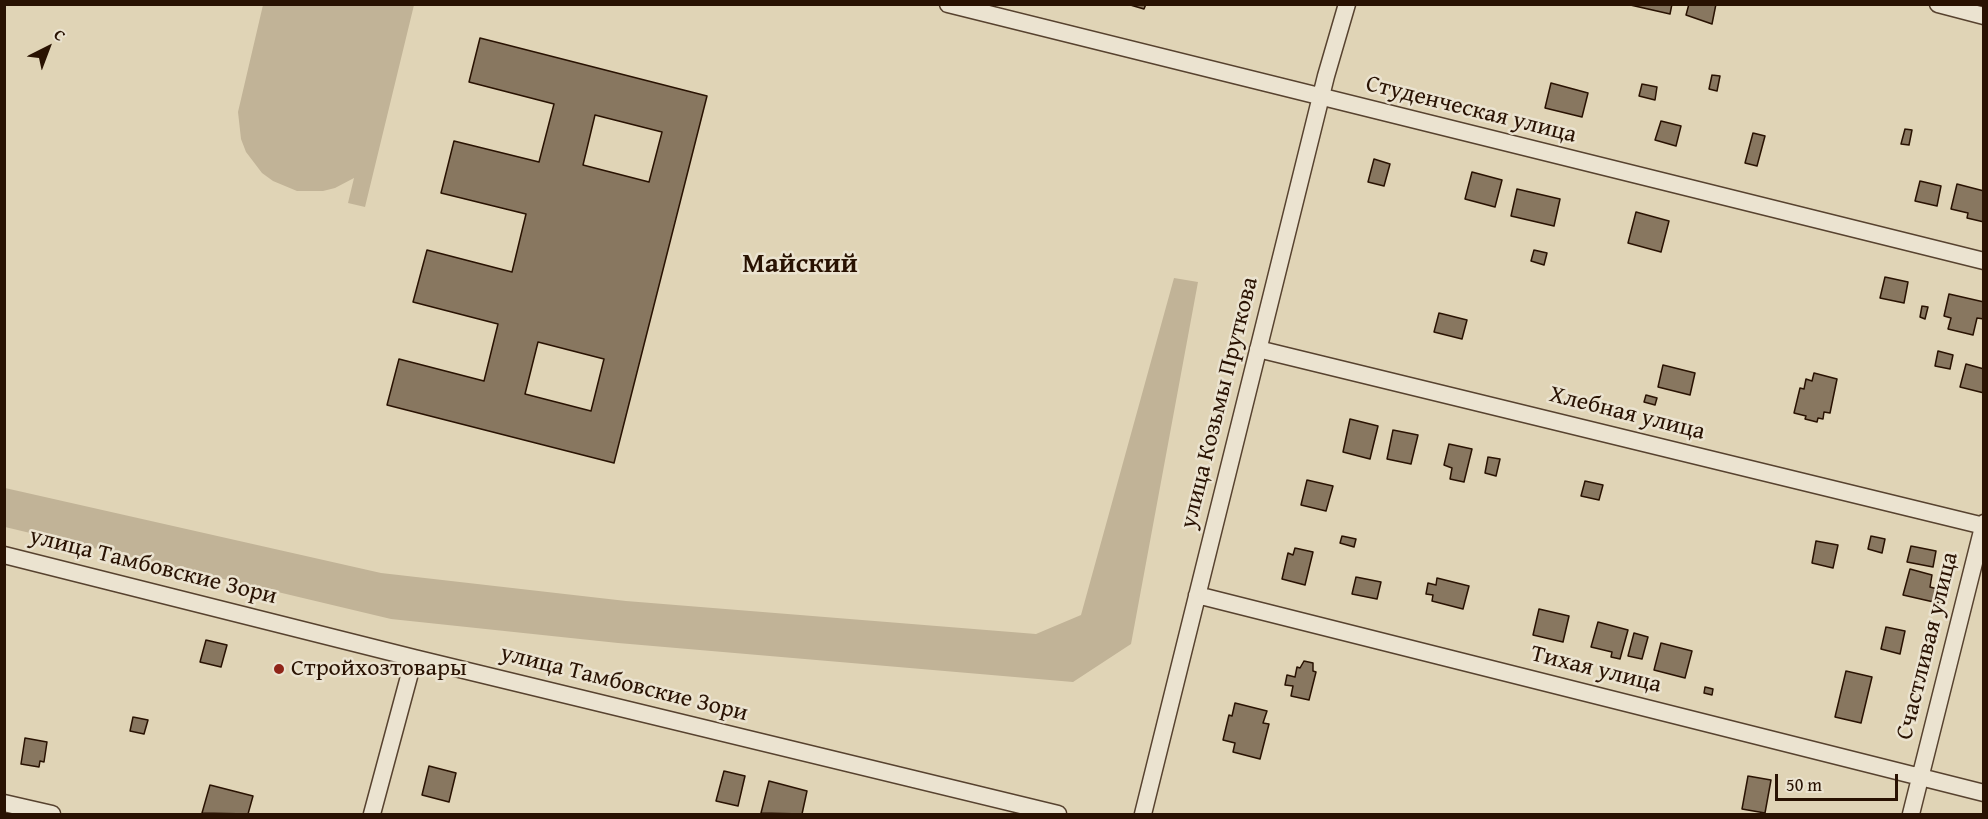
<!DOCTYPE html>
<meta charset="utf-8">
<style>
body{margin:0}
#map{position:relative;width:1988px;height:819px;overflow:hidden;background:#e0d4b6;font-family:"Gentium Book Plus",serif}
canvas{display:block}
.frame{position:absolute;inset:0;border:6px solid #291202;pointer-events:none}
.north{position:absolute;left:18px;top:18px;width:60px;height:60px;-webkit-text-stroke:4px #ebe3d0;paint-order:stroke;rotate:42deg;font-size:16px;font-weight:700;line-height:24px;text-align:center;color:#291202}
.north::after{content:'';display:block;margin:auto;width:21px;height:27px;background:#291202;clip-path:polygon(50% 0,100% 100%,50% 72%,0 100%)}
.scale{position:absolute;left:1775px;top:774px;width:123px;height:27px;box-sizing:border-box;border:3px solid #291202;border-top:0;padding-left:8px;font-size:18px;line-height:21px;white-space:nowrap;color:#291202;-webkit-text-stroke:4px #ebe3d0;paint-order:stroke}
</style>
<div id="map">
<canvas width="1988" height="819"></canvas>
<div class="frame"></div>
<div class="north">С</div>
<div class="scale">50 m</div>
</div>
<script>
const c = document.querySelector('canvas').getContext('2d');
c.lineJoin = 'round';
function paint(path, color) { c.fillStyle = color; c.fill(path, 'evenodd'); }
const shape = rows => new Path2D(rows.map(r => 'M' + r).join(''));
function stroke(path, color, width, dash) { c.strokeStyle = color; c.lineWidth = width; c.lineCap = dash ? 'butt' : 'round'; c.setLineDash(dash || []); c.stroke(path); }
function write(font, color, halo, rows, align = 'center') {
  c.font = font + ' "Gentium Book Plus",serif'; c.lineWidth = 5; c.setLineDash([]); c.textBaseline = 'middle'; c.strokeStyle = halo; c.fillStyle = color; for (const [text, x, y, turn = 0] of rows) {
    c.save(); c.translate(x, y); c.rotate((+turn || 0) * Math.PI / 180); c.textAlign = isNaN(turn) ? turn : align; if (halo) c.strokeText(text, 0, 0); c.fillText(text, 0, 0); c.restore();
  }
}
paint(shape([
 [263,5,414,5,365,207,348,203,354,178,335,188,323,191,297,191,273,181,262,173,246,152,241,139,238,112],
 [1174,278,1198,282,1131,644,1073,682,618,643,391,619,5,527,5,488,381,573,626,601,1036,634,1081,615]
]), '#c1b397');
const building = shape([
 [1127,4,1146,4,1144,9,1127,4],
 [1626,4,1672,4,1670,14,1626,4],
 [1689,4,1716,4,1712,24,1686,15,1689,4],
 [480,38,707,96,614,463,387,405,399,359,484,381,498,324,413,302,427,250,512,272,526,214,441,193,454,141,539,162,554,104,469,82,480,38],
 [595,115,662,132,649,182,583,165,595,115],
 [538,342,604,359,591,411,525,394,538,342],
 [1712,75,1720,76,1717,91,1709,89,1712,75],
 [1551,83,1588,93,1582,117,1545,108,1551,83],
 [1642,84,1657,87,1655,100,1639,96,1642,84],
 [1661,121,1681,126,1676,146,1655,140,1661,121],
 [1905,129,1912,130,1909,145,1901,144,1905,129],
 [1753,133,1765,136,1757,166,1745,163,1753,133],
 [1374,159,1390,164,1384,186,1368,182,1374,159],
 [1472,172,1502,180,1495,207,1465,199,1472,172],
 [1920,181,1941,186,1937,206,1915,201,1920,181],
 [1957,184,1984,191,1984,222,1967,218,1968,213,1951,209,1957,184],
 [1517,189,1560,199,1554,226,1511,216,1517,189],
 [1636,212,1669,221,1661,252,1628,243,1636,212],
 [1534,250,1547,253,1544,265,1531,261,1534,250],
 [1885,277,1908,282,1904,303,1880,298,1885,277],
 [1949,294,1984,302,1984,319,1977,318,1973,335,1948,329,1951,318,1944,316,1949,294],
 [1922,306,1928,307,1925,319,1920,317,1922,306],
 [1439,313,1467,320,1462,339,1434,332,1439,313],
 [1938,351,1953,355,1950,369,1935,366,1938,351],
 [1966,364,1984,369,1984,393,1960,387,1966,364],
 [1663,365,1695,373,1690,395,1658,387,1663,365],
 [1814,373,1837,379,1830,413,1824,412,1823,419,1818,418,1817,422,1805,419,1806,416,1794,413,1800,388,1804,389,1806,379,1812,381,1814,373],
 [1646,395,1657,398,1655,405,1644,402,1646,395],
 [1350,419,1378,426,1370,459,1343,452,1350,419],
 [1393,430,1418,435,1411,464,1387,459,1393,430],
 [1449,444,1472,449,1464,482,1450,479,1452,468,1444,465,1449,444],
 [1488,457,1500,459,1496,476,1485,473,1488,457],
 [1307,480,1333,486,1326,511,1301,505,1307,480],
 [1585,481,1603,485,1599,500,1581,496,1585,481],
 [1342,536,1356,539,1354,547,1340,543,1342,536],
 [1871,536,1885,539,1882,553,1868,549,1871,536],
 [1816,541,1838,545,1833,568,1812,563,1816,541],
 [1911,546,1936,551,1933,567,1907,562,1911,546],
 [1295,548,1313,552,1305,585,1282,579,1288,553,1293,555,1295,548],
 [1910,569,1932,575,1930,587,1941,590,1938,603,1903,595,1910,569],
 [1356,577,1381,582,1377,599,1352,594,1356,577],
 [1437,578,1469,586,1463,609,1432,601,1433,595,1426,594,1428,583,1436,585,1437,578],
 [1539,609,1569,616,1563,642,1533,635,1539,609],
 [1598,622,1628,630,1620,659,1611,657,1612,652,1591,647,1598,622],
 [1886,627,1905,631,1900,654,1881,649,1886,627],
 [1634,633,1648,637,1642,659,1628,656,1634,633],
 [206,640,227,645,221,667,200,662,206,640],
 [1661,643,1692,651,1685,678,1654,670,1661,643],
 [1304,661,1313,663,1313,671,1316,672,1309,700,1291,696,1293,686,1285,685,1287,675,1295,677,1297,667,1300,668,1304,661],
 [1846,671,1872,677,1861,723,1835,717,1846,671],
 [1705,687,1713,689,1712,695,1704,693,1705,687],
 [1235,703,1267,711,1263,723,1269,724,1260,759,1233,752,1235,743,1223,740,1229,715,1232,716,1235,703],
 [133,717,148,720,144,734,130,731,133,717],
 [25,738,47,742,44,762,40,761,39,767,21,764,25,738],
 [429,766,456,773,449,802,422,795,429,766],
 [724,771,745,776,738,806,716,801,724,771],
 [1748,776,1771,780,1765,813,1742,809,1748,776],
 [769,781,807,791,802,814,761,813,769,781],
 [210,785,253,796,248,814,202,813,210,785]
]);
paint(building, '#887760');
stroke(building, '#291202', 1.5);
const minor = shape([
 [948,4,1984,261],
 [1938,4,1984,16],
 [1258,349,1984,526],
 [4,555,414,658,1058,814],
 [1197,595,1984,793],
 [4,803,52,814],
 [372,814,414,658],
 [1143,814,1326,76,1347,4],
 [1911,814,1984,523]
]);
stroke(minor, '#57422f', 19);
stroke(minor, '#ebe3d0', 16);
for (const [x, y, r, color] of [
 [279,669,6,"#8f2418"]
]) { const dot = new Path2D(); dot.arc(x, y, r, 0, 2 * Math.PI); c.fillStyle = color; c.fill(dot); stroke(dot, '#ebe3d0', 2); }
write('24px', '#291202', '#ebe3d0', [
 ["Студенческая улица",1471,110,14],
 ["улица Козьмы Пруткова",1220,403,-76],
 ["Хлебная улица",1627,414,14],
 ["улица Тамбовские Зори",153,567,14],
 ["Счастливая улица",1928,646,-76],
 ["Тихая улица",1596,670,14],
 ["улица Тамбовские Зори",624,684,14]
]);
write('24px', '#291202', '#ebe3d0', [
 ["Стройхозтовары",291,669]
], 'left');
write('bold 27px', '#291202', '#ebe3d0', [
 ["Майский",800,265]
]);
</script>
